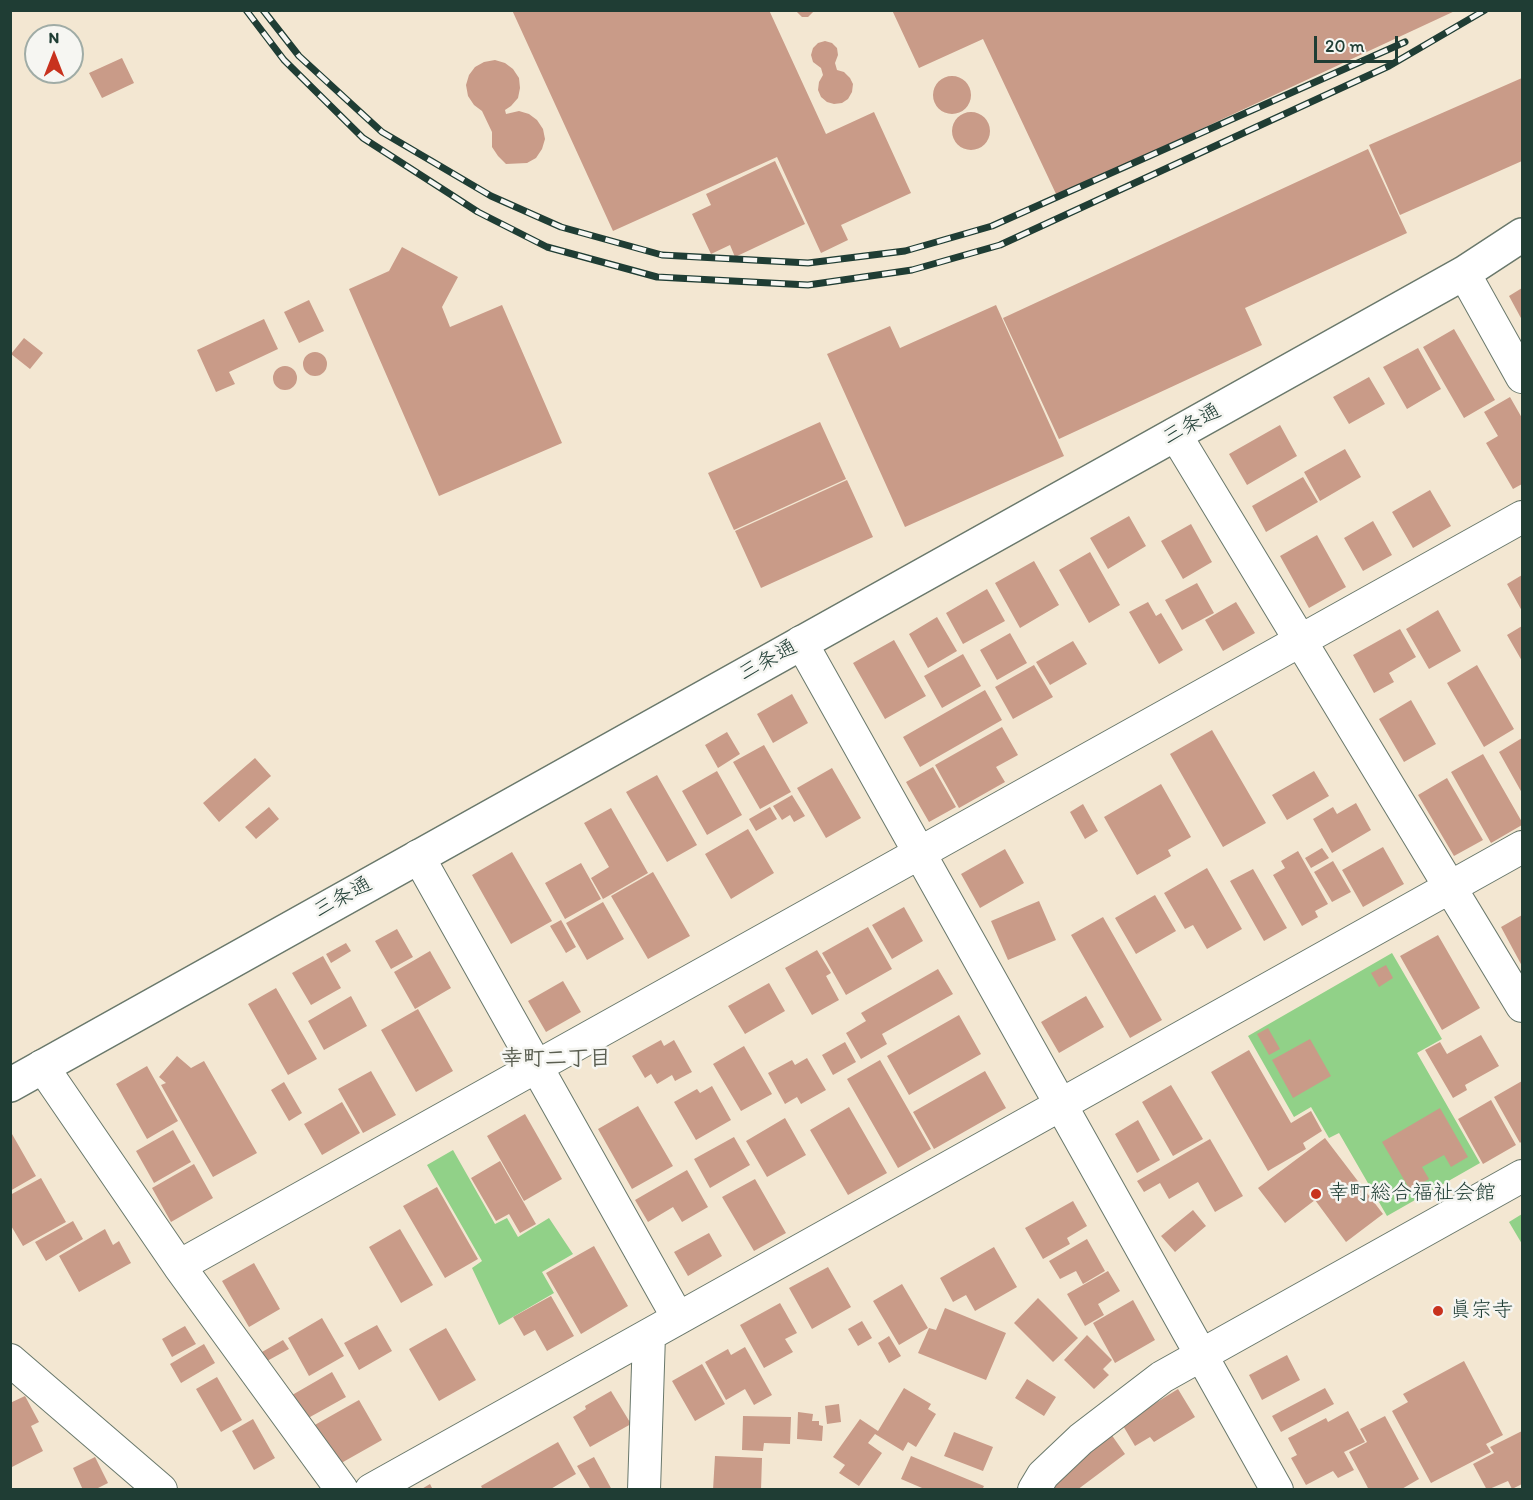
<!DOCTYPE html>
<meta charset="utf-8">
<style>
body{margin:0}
#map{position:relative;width:1533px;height:1500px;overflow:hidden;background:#f3e7d2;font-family:Itim,sans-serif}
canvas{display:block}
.frame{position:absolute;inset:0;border:12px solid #1f3d34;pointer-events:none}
.north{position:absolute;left:24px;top:24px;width:60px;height:60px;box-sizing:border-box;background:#f6f6f2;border:2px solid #a0aca6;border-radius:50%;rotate:0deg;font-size:16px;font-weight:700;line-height:24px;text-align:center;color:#1f3d34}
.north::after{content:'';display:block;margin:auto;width:21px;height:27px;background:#c8321e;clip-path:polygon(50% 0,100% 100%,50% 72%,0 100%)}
.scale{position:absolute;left:1314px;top:36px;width:84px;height:27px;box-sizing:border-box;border:3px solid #1f3d34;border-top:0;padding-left:8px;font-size:18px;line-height:21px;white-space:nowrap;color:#1f3d34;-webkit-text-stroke:4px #f6f6f2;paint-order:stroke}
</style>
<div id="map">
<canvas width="1533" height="1500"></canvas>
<div class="frame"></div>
<div class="north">N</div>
<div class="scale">20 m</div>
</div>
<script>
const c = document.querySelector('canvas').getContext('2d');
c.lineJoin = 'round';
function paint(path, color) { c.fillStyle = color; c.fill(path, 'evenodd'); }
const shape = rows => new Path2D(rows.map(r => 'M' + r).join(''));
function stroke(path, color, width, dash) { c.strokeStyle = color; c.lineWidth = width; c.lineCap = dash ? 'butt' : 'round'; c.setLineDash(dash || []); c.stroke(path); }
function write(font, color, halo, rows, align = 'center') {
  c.font = font + ' Itim,"Klee One",sans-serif'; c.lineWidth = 5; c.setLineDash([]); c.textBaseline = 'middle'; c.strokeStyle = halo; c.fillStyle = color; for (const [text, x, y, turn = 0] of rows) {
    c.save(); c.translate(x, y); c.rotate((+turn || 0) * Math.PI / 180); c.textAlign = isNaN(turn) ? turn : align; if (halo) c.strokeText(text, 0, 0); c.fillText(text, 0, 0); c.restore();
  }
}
paint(shape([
 [1392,953,1442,1039,1417,1053,1480,1163,1387,1216,1339,1133,1329,1138,1311,1107,1294,1117,1248,1036],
 [453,1150,495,1224,507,1218,518,1237,549,1218,573,1254,542,1272,554,1293,499,1325,472,1268,482,1261,427,1165],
 [1522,1214,1522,1244,1509,1222]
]), '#91d188');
paint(shape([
 [512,10,769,10,826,134,874,112,911,193,841,225,848,240,821,253,777,157,613,231],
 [795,10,815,10,808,17,802,17],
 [892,10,1457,10,1057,196,983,39,919,68],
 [825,41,832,43,837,48,838,55,835,63,837,70,844,72,850,78,853,84,852,92,848,99,842,103,834,104,827,102,821,97,818,90,819,82,823,75,821,68,813,62,811,55,813,48,818,43],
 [122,58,134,83,102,98,89,73],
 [495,60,505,63,513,69,519,78,520,88,518,98,511,106,505,110,506,114,519,111,529,114,537,120,543,129,545,139,542,149,536,158,527,163,506,164,498,156,492,147,492,132,482,111,474,105,468,96,466,85,469,75,475,67,484,62],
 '933 95a19 19 0 1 1 38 0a19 19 0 1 1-38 0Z',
 [1522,78,1522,161,1400,215,1369,145],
 '952 131a19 19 0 1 1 38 0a19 19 0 1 1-38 0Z',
 [1368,149,1407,233,1245,308,1262,345,1059,439,1003,318],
 [775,161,805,224,735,257,730,245,711,254,692,214,711,205,706,194],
 [402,247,458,277,442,307,450,327,502,305,562,443,439,496,349,289,389,271],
 [1522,288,1522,320,1509,296],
 [309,300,324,331,299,343,284,312],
 [996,305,1064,456,905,527,827,354,890,326,900,348],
 [264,319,278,349,229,372,235,384,216,392,197,350],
 [1454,329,1495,400,1464,418,1423,347],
 [24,338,43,353,30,369,11,354],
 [1418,348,1441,389,1407,409,1383,367],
 '303 364a12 12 0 1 1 24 0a12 12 0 1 1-24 0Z',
 '273 378a12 12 0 1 1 24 0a12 12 0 1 1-24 0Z',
 [1369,377,1385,404,1349,424,1333,397],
 [1510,397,1522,418,1522,484,1513,489,1486,443,1498,436,1484,412],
 [820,422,846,479,734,530,708,473],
 [1280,425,1297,456,1247,485,1229,454],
 [1345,449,1361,477,1320,501,1304,472],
 [1303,477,1318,502,1266,532,1252,506],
 [847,480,873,537,761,588,735,531],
 [1430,490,1451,526,1413,548,1392,512],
 [1129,516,1146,546,1108,569,1090,538],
 [1373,521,1392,555,1363,571,1344,538],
 [1191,524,1212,562,1183,579,1161,541],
 [1317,535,1346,587,1309,608,1280,556],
 [1090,552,1120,605,1089,623,1059,570],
 [1034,561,1059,605,1020,628,995,583],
 [1522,575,1522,611,1507,584],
 [1197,583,1214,613,1182,630,1165,600],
 [987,589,1005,621,963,644,946,613],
 [1148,602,1156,616,1161,613,1183,650,1159,664,1129,612],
 [1236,602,1255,633,1223,651,1205,620],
 [1438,610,1461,651,1429,669,1406,629],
 [937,617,957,651,928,668,909,634],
 [1522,626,1522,661,1507,635],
 [1400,629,1416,657,1389,673,1394,682,1374,693,1353,655],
 [1010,633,1027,663,997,680,980,650],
 [894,640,926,696,885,719,853,663],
 [1073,641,1087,664,1050,685,1036,662],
 [963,654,981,686,942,708,924,676],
 [1034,665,1053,697,1013,719,995,687],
 [1477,665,1514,729,1484,747,1447,683],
 [985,690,1002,720,920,767,903,737],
 [792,694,808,723,773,743,757,714],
 [1411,700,1436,744,1404,762,1379,719],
 [1002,727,1018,755,996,767,1005,782,959,808,935,765],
 [1212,730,1266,823,1223,847,1170,754],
 [727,732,740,754,718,768,705,745],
 [1522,738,1522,793,1499,752],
 [764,745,791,792,760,809,733,762],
 [1483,754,1522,822,1522,825,1491,843,1451,772],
 [255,758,271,776,219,822,203,803],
 [933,767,956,807,929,822,906,782],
 [832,768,861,818,826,838,797,788],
 [717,771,742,815,707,835,682,791],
 [1314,771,1329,796,1287,820,1272,795],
 [657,775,697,845,667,862,626,792],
 [1447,778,1483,840,1454,856,1418,795],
 [1161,784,1191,837,1168,850,1171,856,1137,875,1104,817],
 [792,795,805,816,794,822,790,815,782,820,773,806],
 [1356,803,1371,830,1332,853,1313,819,1333,807,1337,814],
 [1083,804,1098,831,1085,839,1070,812],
 [269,807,279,819,256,839,245,827],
 [770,807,777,819,756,831,749,819],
 [611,808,648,873,603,899,591,878,609,867,584,823],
 [748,829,774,873,731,899,705,854],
 [1383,847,1404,884,1363,907,1342,870],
 [1322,848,1329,858,1311,868,1305,858],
 [1005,849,1024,883,980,908,961,874],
 [1298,851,1328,904,1315,911,1318,917,1302,926,1273,875,1285,868,1281,861],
 [512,852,552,921,511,944,472,875],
 [1333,861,1351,892,1332,902,1314,872],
 [581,863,601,899,565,919,545,883],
 [1207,868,1242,929,1207,949,1193,925,1185,929,1164,893],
 [1253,869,1287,928,1264,941,1230,881],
 [653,872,690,936,648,959,611,896],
 [1155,895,1176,931,1136,954,1115,918],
 [1039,901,1056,940,1008,960,991,921],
 [603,902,624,939,587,960,566,923],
 [904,907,923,941,892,959,872,925],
 [1522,915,1522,966,1501,927],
 [1103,917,1162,1020,1130,1038,1071,935],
 [561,920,576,947,566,953,550,926],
 [868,927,892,969,846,995,822,953],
 [397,929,413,957,391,969,375,941],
 [1438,935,1480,1008,1442,1030,1400,956],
 [346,943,351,951,331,963,326,954],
 [817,950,831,973,826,976,839,1000,812,1015,785,968],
 [430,951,451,988,415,1009,394,972],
 [323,956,341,988,311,1005,292,973],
 [1386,965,1393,978,1379,987,1371,973],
 [938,969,953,994,882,1034,887,1044,861,1059,846,1033,866,1021,861,1013],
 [563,981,581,1012,546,1032,528,1001],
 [769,983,785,1011,745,1034,728,1006],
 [276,988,317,1059,288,1075,248,1004],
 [351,996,367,1026,324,1050,308,1021],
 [1086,996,1104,1027,1059,1053,1041,1022],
 [418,1009,453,1071,416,1092,381,1030],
 [959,1015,981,1054,909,1095,887,1056],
 [1268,1028,1280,1049,1269,1055,1257,1034],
 [1481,1035,1499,1066,1465,1085,1467,1090,1453,1098,1425,1050,1440,1042,1447,1054],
 [1310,1039,1331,1076,1293,1098,1272,1060],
 [661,1040,664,1046,674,1040,692,1072,675,1081,672,1075,657,1084,651,1074,645,1078,632,1056],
 [845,1042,856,1062,833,1075,822,1055],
 [744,1046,772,1094,741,1111,713,1064],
 [1249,1050,1291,1123,1311,1111,1322,1131,1303,1143,1306,1149,1268,1171,1211,1072],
 [177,1056,191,1068,204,1061,257,1153,213,1177,161,1085,166,1083,159,1077],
 [807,1058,826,1090,801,1104,797,1097,785,1104,768,1073,792,1060,795,1065],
 [880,1060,931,1149,898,1168,847,1079],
 [147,1066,178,1121,147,1139,116,1084],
 [371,1071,396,1115,363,1133,338,1089],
 [985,1071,1006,1108,934,1149,913,1112],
 [1522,1081,1522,1141,1520,1143,1494,1097],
 [284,1082,302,1113,289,1121,271,1090],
 [1171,1085,1203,1139,1173,1156,1142,1102],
 [712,1086,731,1120,696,1140,674,1102,697,1089,700,1093],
 [1491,1100,1516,1145,1483,1164,1458,1119],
 [342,1102,360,1133,322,1155,304,1124],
 [638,1106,673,1166,632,1189,598,1129],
 [849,1107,887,1173,848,1195,810,1130],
 [1440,1108,1468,1157,1451,1167,1444,1155,1422,1167,1429,1179,1410,1190,1382,1142],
 [525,1114,562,1179,524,1201,487,1136],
 [785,1118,806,1155,767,1177,746,1141],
 [1138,1120,1160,1160,1137,1173,1115,1134],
 [173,1130,191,1162,154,1183,136,1151],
 [12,1134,36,1176,10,1191,10,1135],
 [734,1137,750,1165,710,1188,694,1159],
 [1325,1138,1383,1214,1346,1242,1315,1200,1285,1223,1258,1188],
 [1210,1139,1243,1196,1215,1212,1198,1182,1169,1199,1160,1183,1144,1192,1137,1181],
 [500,1161,536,1224,520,1233,509,1214,496,1221,471,1178],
 [194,1164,213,1198,171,1222,152,1188],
 [687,1170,708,1207,682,1222,673,1207,648,1222,635,1200],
 [41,1178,66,1222,23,1246,10,1224,10,1195],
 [755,1179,786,1233,754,1251,722,1197],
 [437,1187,478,1259,445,1278,403,1206],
 [1073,1201,1087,1226,1067,1238,1070,1244,1043,1259,1025,1228],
 [1193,1210,1206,1226,1175,1252,1161,1236],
 [73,1221,83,1239,46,1261,35,1242],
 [105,1229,113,1245,119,1241,131,1263,79,1292,59,1256],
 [400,1229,433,1285,401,1303,369,1247],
 [709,1233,722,1256,688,1276,674,1252],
 [1087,1239,1105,1271,1083,1284,1076,1271,1060,1279,1049,1261],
 [594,1246,628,1306,581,1334,546,1273],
 [994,1247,1017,1287,975,1311,966,1295,953,1302,940,1278],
 [254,1263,280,1309,249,1327,222,1281],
 [828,1267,851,1307,812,1329,789,1288],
 [1108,1271,1120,1291,1098,1304,1104,1315,1085,1326,1067,1294],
 [902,1284,928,1328,899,1345,873,1301],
 [551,1296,574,1336,547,1351,535,1330,524,1336,513,1317],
 [1038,1298,1078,1338,1053,1362,1014,1323],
 [1133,1300,1155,1340,1115,1363,1093,1323],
 [780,1303,797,1333,785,1339,793,1352,764,1368,740,1325],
 [945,1308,1006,1333,986,1380,918,1353,929,1328,936,1330],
 [322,1318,344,1356,309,1376,288,1338],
 [862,1321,872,1338,858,1346,848,1329],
 [377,1325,392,1351,359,1370,344,1343],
 [185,1326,196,1344,172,1357,162,1339],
 [446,1328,476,1380,439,1401,409,1349],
 [1087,1335,1112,1360,1103,1369,1109,1375,1094,1389,1064,1360],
 [889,1336,901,1356,889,1363,878,1343],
 [283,1340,289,1349,267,1361,262,1352],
 [204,1344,215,1363,181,1383,170,1364],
 [745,1347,772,1395,754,1405,745,1389,726,1400,705,1362,728,1349,731,1355],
 [1287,1355,1300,1380,1262,1400,1249,1375],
 [1464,1361,1503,1435,1486,1444,1491,1452,1431,1483,1392,1411,1408,1402,1403,1394],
 [702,1364,725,1404,695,1421,672,1381],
 [332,1372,346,1397,301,1422,287,1398],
 [217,1377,242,1420,221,1432,196,1389],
 [1027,1379,1056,1397,1044,1416,1015,1398],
 [904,1388,931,1404,928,1409,936,1414,916,1447,908,1442,903,1451,875,1434,868,1443,882,1453,859,1486,839,1473,845,1465,833,1457,860,1419,878,1431],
 [1325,1388,1334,1404,1281,1432,1272,1416],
 [1178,1389,1195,1417,1154,1442,1150,1437,1135,1446,1122,1424],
 [611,1391,631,1424,590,1447,573,1417,586,1409,585,1406],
 [25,1396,39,1422,31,1426,43,1451,10,1468,10,1403],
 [359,1400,382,1440,336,1466,313,1426],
 [839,1404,841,1422,827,1424,825,1406],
 [1348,1411,1365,1442,1344,1452,1354,1470,1338,1478,1333,1471,1306,1485,1291,1458,1297,1455,1288,1438,1326,1418,1328,1422],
 [798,1412,813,1414,812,1421,819,1421,819,1425,823,1426,822,1441,797,1439],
 [743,1416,791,1417,790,1444,764,1443,763,1451,742,1450],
 [1385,1416,1419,1479,1400,1490,1369,1490,1349,1452,1367,1442,1360,1429],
 [253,1419,275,1458,254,1470,232,1431],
 [1522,1431,1522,1484,1512,1489,1508,1481,1487,1490,1473,1464,1494,1453,1490,1447],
 [954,1432,993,1447,983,1471,944,1456],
 [1111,1434,1125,1454,1077,1490,1046,1490,1042,1484],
 [558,1442,576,1474,549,1490,483,1490,481,1486],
 [715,1456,762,1458,761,1490,713,1490],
 [911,1456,984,1486,982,1490,921,1490,922,1488,901,1479],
 [95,1457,108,1483,94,1490,83,1490,73,1468],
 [594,1457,612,1490,591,1490,577,1466],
 [430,1484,433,1490,420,1490]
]), '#c99b88');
const minor = shape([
 [1464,273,1522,377],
 [1175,434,1522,1006],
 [801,642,1277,1490],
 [418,856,678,1318],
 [42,1066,179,1266,342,1490],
 [179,1266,1522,517],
 [10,1360,161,1490],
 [371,1490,1522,847],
 [644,1490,649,1335],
 [1034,1490,1043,1475,1081,1439,1162,1377,1522,1176]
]);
const tertiary = shape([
 [10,1085,1464,273,1522,235]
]);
stroke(minor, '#69786b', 34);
stroke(tertiary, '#69786b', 36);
stroke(minor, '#fff', 32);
stroke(tertiary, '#fff', 33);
const rail = shape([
 [246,10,284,60,363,138,478,212,547,247,657,277,808,285,912,270,1000,245,1389,66,1485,10],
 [263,10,299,56,382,132,491,196,561,227,662,255,808,263,905,251,992,226,1405,42]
]);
stroke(rail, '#1f3d34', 7);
stroke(rail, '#f6f6f2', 4.5, [14]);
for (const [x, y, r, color] of [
 [1316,1194,6,"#c8321e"],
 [1438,1311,6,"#c8321e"]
]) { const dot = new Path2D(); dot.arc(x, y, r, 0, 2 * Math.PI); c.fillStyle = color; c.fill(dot); stroke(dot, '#f6f6f2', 2); }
write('21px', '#1f3d34', '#f6f6f2', [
 ["三条通",1192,425,-29],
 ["三条通",768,661,-29],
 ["三条通",343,898,-29]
]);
write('21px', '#1f3d34', '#f6f6f2', [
 ["幸町総合福祉会館",1328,1194],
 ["眞宗寺",1450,1311]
], 'left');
write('bold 22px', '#5a5e51', '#f6f6f2', [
 ["幸町二丁目",556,1059]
]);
</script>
